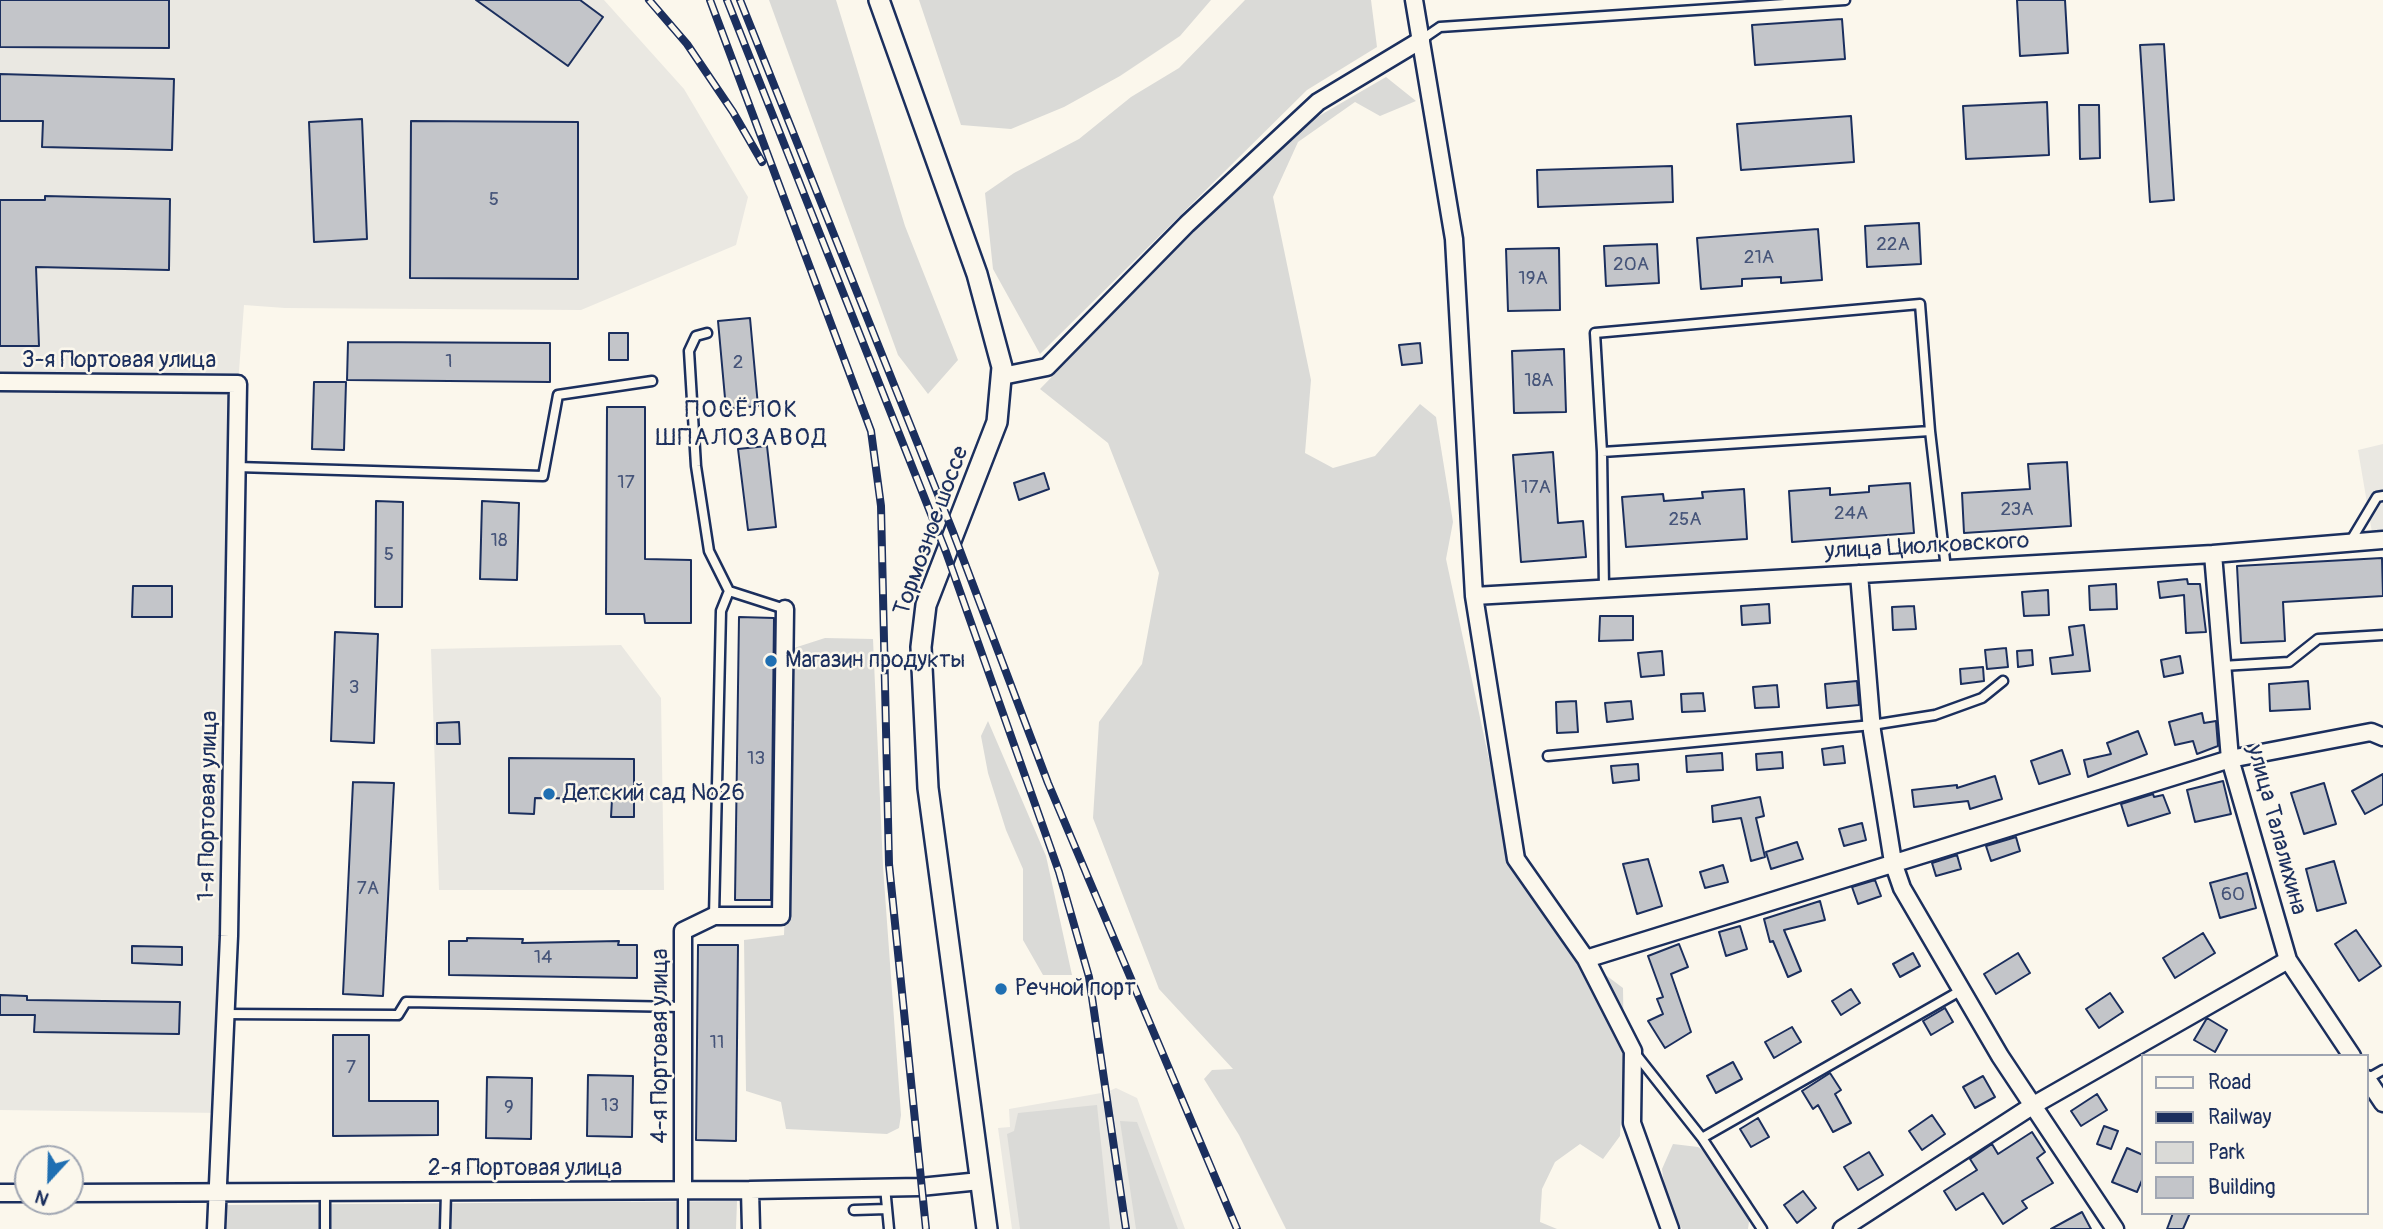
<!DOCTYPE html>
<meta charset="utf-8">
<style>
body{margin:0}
#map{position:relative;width:2383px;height:1229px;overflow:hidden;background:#fbf7ec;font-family:Pangolin,sans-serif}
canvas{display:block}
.legend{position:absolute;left:2141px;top:1054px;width:228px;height:161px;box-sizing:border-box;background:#fbf7ec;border:2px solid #a1a7b3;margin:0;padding:9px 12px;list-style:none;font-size:21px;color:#1b2f5e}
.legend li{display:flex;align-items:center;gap:14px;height:35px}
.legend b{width:35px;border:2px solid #a1a7b3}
.north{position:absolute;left:14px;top:1145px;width:70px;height:70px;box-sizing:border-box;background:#fbf7ec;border:2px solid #a1a7b3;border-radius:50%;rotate:202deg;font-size:19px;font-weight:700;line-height:28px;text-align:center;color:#1b2f5e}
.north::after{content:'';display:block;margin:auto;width:24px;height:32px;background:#1f6fb2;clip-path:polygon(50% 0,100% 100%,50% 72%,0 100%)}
</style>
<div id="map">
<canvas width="2383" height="1229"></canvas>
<ul class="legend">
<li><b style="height:9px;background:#fbf7ec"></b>Road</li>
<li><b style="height:9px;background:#1b2f5e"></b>Railway</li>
<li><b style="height:19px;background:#dadad7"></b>Park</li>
<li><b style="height:19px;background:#c3c5c9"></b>Building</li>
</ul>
<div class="north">N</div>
</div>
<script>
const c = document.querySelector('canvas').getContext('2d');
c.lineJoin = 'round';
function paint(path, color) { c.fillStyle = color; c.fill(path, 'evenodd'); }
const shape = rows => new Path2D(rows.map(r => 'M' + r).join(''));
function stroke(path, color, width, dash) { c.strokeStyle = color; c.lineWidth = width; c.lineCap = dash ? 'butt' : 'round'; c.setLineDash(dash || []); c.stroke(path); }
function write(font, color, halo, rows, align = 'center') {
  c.font = font + ' Pangolin,sans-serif'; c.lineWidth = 5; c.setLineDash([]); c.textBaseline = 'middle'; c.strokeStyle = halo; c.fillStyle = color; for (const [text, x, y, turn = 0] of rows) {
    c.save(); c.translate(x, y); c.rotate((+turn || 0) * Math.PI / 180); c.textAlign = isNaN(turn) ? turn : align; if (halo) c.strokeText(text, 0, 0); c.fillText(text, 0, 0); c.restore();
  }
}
paint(shape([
 [0,0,604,0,684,89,748,197,736,245,581,310,285,308,244,305,238,384,221,1113,0,1110],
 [2383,444,2383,549,2375,550,2358,450],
 [621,645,661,698,664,890,439,890,431,649],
 [1116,1088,1137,1098,1185,1229,1012,1229,998,1128,1010,1127,1009,1109,1107,1092]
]), '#eae8e2');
paint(shape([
 [769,0,836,0,905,226,958,360,928,394,898,355],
 [919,0,1211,0,1180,36,1120,76,1064,107,1011,129,961,125],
 [1245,0,1371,0,1377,47,1307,90,1040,354,993,269,985,193,1014,173,1079,139,1131,97,1179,68],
 [1386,77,1416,101,1380,116,1355,102,1298,142,1273,197,1311,380,1305,453,1333,468,1375,456,1420,404,1436,417,1453,522,1446,559,1511,862,1567,946,1623,988,1624,1059,1620,1136,1603,1159,1580,1144,1555,1162,1542,1189,1540,1222,1557,1229,1286,1229,1239,1135,1204,1079,1212,1070,1233,1069,1159,989,1093,818,1099,722,1142,664,1159,573,1108,443,1040,389,1288,134],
 [825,638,873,639,883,867,901,1115,899,1128,887,1134,786,1129,781,1102,746,1091,744,940,784,935,794,648],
 [988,721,1046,856,1072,975,1043,975,1023,940,1023,869,1006,830,988,773,981,736],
 [1097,1105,1110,1229,1020,1229,1007,1134,1014,1131,1018,1113],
 [1120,1121,1137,1122,1178,1229,1136,1229],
 [1673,1144,1698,1147,1717,1159,1752,1201,1748,1229,1682,1229,1666,1200,1662,1169],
 [737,1201,736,1229,225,1229,225,1205]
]), '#dadad7');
const building = shape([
 [0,0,169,0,169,48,0,47,0,0],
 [476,0,580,0,603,17,568,66,476,0],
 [2017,0,2065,0,2068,53,2020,56,2017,0],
 [1842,19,1845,59,1755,65,1752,25,1842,19],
 [2164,44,2174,200,2150,202,2140,45,2164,44],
 [0,74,174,79,172,150,42,147,43,121,0,121,0,74],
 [2047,102,2049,155,1966,159,1963,106,2047,102],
 [2079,105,2099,105,2100,158,2080,159,2079,105],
 [1851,116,1854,162,1741,170,1737,124,1851,116],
 [362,119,367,239,314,242,309,122,362,119],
 [411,121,578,122,578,279,410,278,411,121],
 [1672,166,1673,202,1538,207,1537,170,1672,166],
 [45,196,170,199,169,270,36,267,39,346,0,346,0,200,45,200,45,196],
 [1919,223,1921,264,1867,267,1865,226,1919,223],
 [1818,229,1822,280,1781,283,1781,277,1742,279,1742,286,1701,289,1697,238,1818,229],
 [1657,244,1659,283,1606,286,1604,246,1657,244],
 [1559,248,1560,310,1508,311,1506,249,1559,248],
 [750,318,758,406,726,409,718,321,750,318],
 [609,333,628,333,628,360,609,360,609,333],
 [348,342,550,343,550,382,347,380,348,342],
 [1420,343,1422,363,1402,365,1399,345,1420,343],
 [1564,349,1566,412,1514,413,1512,351,1564,349],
 [314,382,346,382,344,450,312,449,314,382],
 [607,407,645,407,645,559,691,560,691,623,645,623,644,614,606,614,607,407],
 [767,446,776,527,748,530,738,449,767,446],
 [1553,452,1558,523,1583,521,1586,557,1521,562,1513,455,1553,452],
 [2067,462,2071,526,1964,533,1962,493,2030,489,2028,464,2067,462],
 [1044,473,1049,489,1019,500,1014,483,1044,473],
 [1910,483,1914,533,1792,542,1789,491,1830,488,1830,495,1869,492,1869,486,1910,483],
 [1744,489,1747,539,1626,547,1622,497,1663,494,1664,501,1703,498,1702,492,1744,489],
 [376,501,403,502,402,607,375,607,376,501],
 [482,501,519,503,517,580,480,579,482,501],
 [2382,558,2383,596,2283,602,2285,641,2241,643,2237,566,2382,558],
 [2187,579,2188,584,2200,584,2206,632,2186,633,2184,595,2160,598,2158,582,2187,579],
 [2116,584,2117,609,2090,610,2089,586,2116,584],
 [133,586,172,586,172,617,132,617,133,586],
 [2048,590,2049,615,2024,616,2022,592,2048,590],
 [1769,604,1770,623,1742,625,1741,606,1769,604],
 [1914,606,1916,629,1893,630,1892,607,1914,606],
 [1600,616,1633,616,1633,640,1599,641,1600,616],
 [739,617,774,618,771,900,735,900,739,617],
 [2084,625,2090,671,2052,674,2050,658,2073,655,2069,627,2084,625],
 [335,632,378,634,374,743,331,741,335,632],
 [2006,648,2008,667,1987,669,1985,650,2006,648],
 [2032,650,2033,665,2018,667,2017,651,2032,650],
 [1662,651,1664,675,1641,677,1638,653,1662,651],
 [2180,656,2183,673,2164,677,2161,660,2180,656],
 [1983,667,1984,681,1961,684,1960,669,1983,667],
 [1857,681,1859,705,1827,708,1825,684,1857,681],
 [2308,681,2310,709,2270,711,2269,684,2308,681],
 [1777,685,1779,707,1755,708,1753,687,1777,685],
 [1703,693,1705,711,1682,712,1681,694,1703,693],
 [1576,701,1578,732,1557,733,1556,702,1576,701],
 [1631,701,1633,719,1607,722,1605,703,1631,701],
 [2202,713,2204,723,2216,721,2218,746,2197,754,2193,741,2175,745,2169,722,2202,713],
 [459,722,460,744,437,744,437,723,459,722],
 [2138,731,2147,754,2088,777,2084,760,2111,754,2107,743,2138,731],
 [1843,746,1845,763,1824,765,1822,749,1843,746],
 [2062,750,2070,774,2039,784,2031,761,2062,750],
 [1782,752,1783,768,1757,770,1756,754,1782,752],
 [1722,753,1723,770,1687,772,1686,756,1722,753],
 [509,758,634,759,634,817,611,817,612,799,535,798,534,814,509,813,509,758],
 [1638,764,1639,780,1613,783,1611,766,1638,764],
 [2383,774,2383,804,2365,814,2352,791,2383,774],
 [1995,776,2002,799,1970,809,1968,801,1914,807,1912,790,1957,785,1957,788,1995,776],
 [2223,781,2231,814,2195,822,2187,790,2223,781],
 [353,782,394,783,383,996,343,994,353,782],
 [2324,783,2336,824,2304,834,2291,793,2324,783],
 [2153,794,2154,797,2163,795,2170,813,2128,826,2121,804,2153,794],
 [1760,797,1764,816,1756,818,1765,857,1751,861,1741,818,1713,822,1712,806,1760,797],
 [1862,823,1866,840,1844,846,1839,829,1862,823],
 [2016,837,2020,851,1991,861,1986,846,2016,837],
 [1797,842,1803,859,1771,869,1766,852,1797,842],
 [1957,855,1961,869,1936,876,1932,863,1957,855],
 [1648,859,1662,906,1637,914,1623,864,1648,859],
 [2334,861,2346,903,2317,911,2306,869,2334,861],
 [1723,865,1728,882,1705,888,1700,872,1723,865],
 [2247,873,2256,908,2220,918,2210,883,2247,873],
 [1875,880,1881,896,1858,904,1852,887,1875,880],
 [1820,901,1825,920,1784,930,1801,971,1788,977,1773,941,1770,942,1764,919,1820,901],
 [1740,926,1747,949,1726,956,1719,932,1740,926],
 [2356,930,2381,966,2359,981,2335,944,2356,930],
 [2203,933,2215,953,2175,978,2163,958,2203,933],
 [467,938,523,939,522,943,619,941,618,945,637,945,637,978,449,975,449,941,467,941,467,938],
 [1679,944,1688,967,1671,974,1691,1032,1665,1048,1648,1021,1663,1014,1657,999,1663,997,1648,956,1679,944],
 [698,945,738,945,736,1141,696,1140,698,945],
 [132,946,182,947,182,965,132,963,132,946],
 [1913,953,1920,966,1900,977,1893,964,1913,953],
 [2018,953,2030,973,1996,994,1984,974,2018,953],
 [1851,989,1860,1003,1841,1015,1832,1001,1851,989],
 [2110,993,2123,1012,2099,1028,2086,1009,2110,993],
 [0,995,27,996,27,1000,180,1002,179,1034,34,1032,35,1015,0,1015,0,995],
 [1945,1008,1953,1022,1931,1035,1923,1021,1945,1008],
 [2207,1018,2227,1030,2215,1052,2194,1040,2207,1018],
 [1792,1027,1801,1042,1774,1058,1765,1042,1792,1027],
 [333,1035,369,1035,369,1101,438,1101,438,1135,333,1136,333,1035],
 [1733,1062,1742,1079,1716,1093,1707,1076,1733,1062],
 [1830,1073,1841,1090,1835,1094,1851,1123,1833,1132,1818,1105,1813,1109,1802,1091,1830,1073],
 [588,1075,633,1076,632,1137,587,1136,588,1075],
 [1983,1076,1995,1097,1975,1108,1963,1087,1983,1076],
 [487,1077,532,1078,531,1139,486,1138,487,1077],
 [2097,1094,2107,1110,2081,1126,2071,1111,2097,1094],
 [1932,1115,1945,1134,1922,1150,1909,1131,1932,1115],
 [1758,1118,1769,1137,1751,1147,1740,1129,1758,1118],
 [2104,1126,2118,1131,2111,1149,2097,1144,2104,1126],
 [2032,1132,2045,1152,2037,1158,2053,1183,2022,1201,2027,1208,2003,1224,1983,1193,1956,1210,1944,1191,1977,1170,1970,1159,1992,1144,1998,1154,2032,1132],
 [2127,1148,2143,1155,2143,1178,2137,1192,2112,1182,2127,1148],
 [1869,1152,1883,1175,1858,1190,1844,1167,1869,1152],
 [1803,1191,1816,1208,1797,1223,1784,1205,1803,1191],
 [2082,1212,2091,1229,2051,1229,2082,1212],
 [2173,1213,2190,1213,2183,1229,2167,1229,2173,1213]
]);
paint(building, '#c3c5c9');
stroke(building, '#1b2f5e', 2);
const service = shape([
 [1421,40,1440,27,1845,0],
 [707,333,696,336,689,351,696,466,709,551,729,591,785,609],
 [1602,452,1595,333,1920,304,1930,431],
 [237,467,543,476,558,395,652,381],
 [2350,542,2377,497,2383,496],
 [1604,588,1602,452,1930,431,1946,569],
 [2222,666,2289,662,2318,639,2383,635],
 [1548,756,1872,725,1935,715,1982,698,2003,681],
 [714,916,721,611,729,591],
 [225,1014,398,1015,406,1002,683,1007],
 [1635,1053,1702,1138,1960,991],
 [2367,1079,2383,1070],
 [1702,1138,1762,1229],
 [885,1187,889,1229],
 [325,1193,325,1229],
 [854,1210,887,1209],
 [445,1229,446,1192],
 [683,1229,683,1191]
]);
const minor = shape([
 [1414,0,1454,239,1474,596,1516,859,1586,959,1633,1051,1632,1123,1670,1229],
 [1002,376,1047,367,1187,224,1318,102,1421,40],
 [0,382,238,384,229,936,216,1229],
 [2213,554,2230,759,2288,960,2352,1056],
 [1859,574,1872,731,1893,862,1902,888,2000,1056,2115,1229],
 [1474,596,2213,554,2383,540],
 [1586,959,2230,759,2371,732,2383,737],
 [2367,1079,2383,1103],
 [750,1190,751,1229],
 [683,1191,683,931,714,916,781,916,785,609],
 [0,1193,28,1193],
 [70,1193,750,1190,920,1187,980,1181],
 [1842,1229,2032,1106,2288,960]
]);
const tertiary = shape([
 [879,0,977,274,1002,367,997,422,926,605,921,647,928,788,987,1229]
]);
stroke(service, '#1b2f5e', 13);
stroke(minor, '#1b2f5e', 21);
stroke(tertiary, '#1b2f5e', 24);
stroke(service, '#fbf7ec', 8);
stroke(minor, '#fbf7ec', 16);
stroke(tertiary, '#fbf7ec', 19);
const rail = shape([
 [649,0,687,44,733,112,762,162],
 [710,0,871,431,881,506,889,864,926,1229],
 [727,0,946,552,1059,872,1089,977,1126,1229],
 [740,0,953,532,1048,783,1237,1229]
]);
stroke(rail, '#1b2f5e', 8);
stroke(rail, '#fbf7ec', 5, [16]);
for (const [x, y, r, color] of [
 [771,661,7,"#1f6fb2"],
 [549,794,7,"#1f6fb2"],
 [1001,989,7,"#1f6fb2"]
]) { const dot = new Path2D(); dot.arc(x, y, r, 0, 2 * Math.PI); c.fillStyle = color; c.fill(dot); stroke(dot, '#fbf7ec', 2.5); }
write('19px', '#455479', null, [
 ["5",494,200],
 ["22А",1893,245],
 ["21А",1759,258],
 ["20А",1631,265],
 ["19А",1533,279],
 ["1",449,362],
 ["2",738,363],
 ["18А",1539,381],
 ["17",626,483],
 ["17А",1536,488],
 ["23А",2017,510],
 ["24А",1851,514],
 ["25А",1685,520],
 ["18",499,541],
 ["5",389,555],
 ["3",354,688],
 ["13",756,759],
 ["7А",368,889],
 ["60",2233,895],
 ["14",543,958],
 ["11",717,1043],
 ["7",351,1068],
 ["13",610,1106],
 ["9",509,1108]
]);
write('23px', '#1b2f5e', '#fbf7ec', [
 ["3-я Портовая улица",119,361],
 ["Тормозное шоссе",932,531,-70],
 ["улица Циолковского",1927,547,-3],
 ["1-я Портовая улица",209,806,-89],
 ["улица Талалихина",2276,830,75],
 ["4-я Портовая улица",661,1046,-90],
 ["2-я Портовая улица",525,1169]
]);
write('23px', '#1b2f5e', '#fbf7ec', [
 ["Магазин продукты",785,661],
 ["Детский сад №26",563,794],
 ["Речной порт",1015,989]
], 'left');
c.letterSpacing = '2px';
write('24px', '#1b2f5e', '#fbf7ec', [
 ["ПОСЁЛОК",742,411],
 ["ШПАЛОЗАВОД",742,439]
]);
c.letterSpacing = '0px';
</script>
